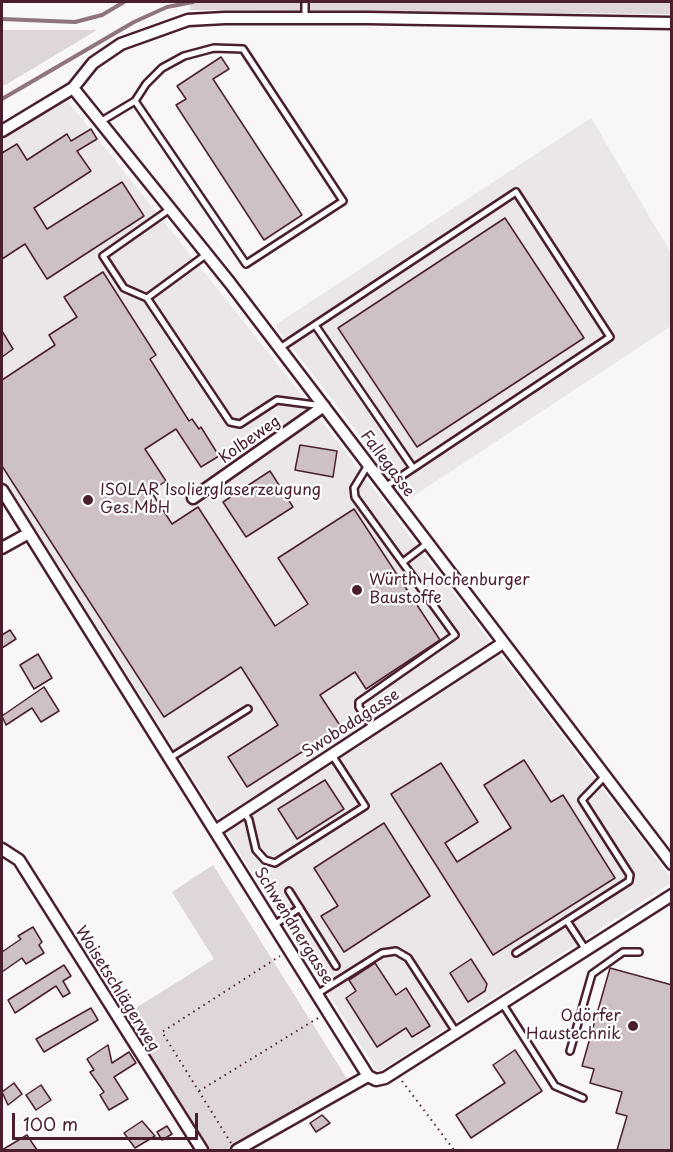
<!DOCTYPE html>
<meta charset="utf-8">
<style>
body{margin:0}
#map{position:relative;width:673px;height:1152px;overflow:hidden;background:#f8f6f7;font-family:"Playpen Sans",sans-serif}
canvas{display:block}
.frame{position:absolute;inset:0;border:3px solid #4a1f2b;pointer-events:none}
.scale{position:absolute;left:12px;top:1113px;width:186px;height:27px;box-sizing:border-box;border:3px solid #4a1f2b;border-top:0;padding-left:8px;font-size:18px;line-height:21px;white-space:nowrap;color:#4a1f2b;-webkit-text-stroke:4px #fff;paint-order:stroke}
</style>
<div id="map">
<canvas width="673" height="1152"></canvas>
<div class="frame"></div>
<div class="scale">100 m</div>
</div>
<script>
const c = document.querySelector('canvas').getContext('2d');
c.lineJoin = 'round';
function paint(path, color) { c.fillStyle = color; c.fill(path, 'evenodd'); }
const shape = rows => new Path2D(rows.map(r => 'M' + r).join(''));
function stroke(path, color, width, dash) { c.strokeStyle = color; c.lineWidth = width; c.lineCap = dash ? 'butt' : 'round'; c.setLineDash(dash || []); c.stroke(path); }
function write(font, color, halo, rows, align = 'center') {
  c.font = font + ' "Playpen Sans",sans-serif'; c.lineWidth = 4.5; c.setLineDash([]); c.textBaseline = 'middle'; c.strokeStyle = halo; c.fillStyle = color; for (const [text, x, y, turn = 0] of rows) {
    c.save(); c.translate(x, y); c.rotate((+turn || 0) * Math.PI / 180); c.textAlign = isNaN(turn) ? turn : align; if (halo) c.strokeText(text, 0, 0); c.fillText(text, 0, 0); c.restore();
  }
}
paint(shape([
 [67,100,301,394,671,878,671,883,378,1072,2,476,2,140],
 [591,118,671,253,671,326,409,499,275,325]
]), '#ebe6e8');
paint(shape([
 [191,2,672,2,671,14,190,10],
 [2,30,97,30,2,87],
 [213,865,349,1082,226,1150,208,1150,123,1016,214,959,172,892]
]), '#ded6d9');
stroke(shape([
 [2,19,75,22,102,15,124,2],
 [2,99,134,22,167,7,193,2]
]), '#8f747b', 4);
const building = shape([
 [221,57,229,69,213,79,302,215,264,240,176,105,186,99,177,86,221,57],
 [91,129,97,139,77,151,91,171,34,208,47,229,122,182,144,216,47,279,25,244,2,259,2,153,17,144,27,160,67,134,71,141,91,129],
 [505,218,584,338,417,447,338,328,505,218],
 [103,272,156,355,150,359,189,421,192,419,199,429,201,427,219,456,201,467,176,429,145,449,166,481,151,491,172,524,198,507,275,626,308,604,278,558,354,509,440,640,366,689,355,672,320,695,341,727,247,787,228,757,278,725,241,667,164,717,2,466,2,380,55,345,49,335,77,317,64,297,103,272],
 [2,331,13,349,2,357,2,331],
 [300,445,337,451,333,477,295,470,300,445],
 [270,471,293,507,246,537,223,502,270,471],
 [10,630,16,639,2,648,2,635,10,630],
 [38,654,52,678,34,689,20,665,38,654],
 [44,687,59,711,41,722,32,708,6,725,2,716,44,687],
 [524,760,551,802,563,795,615,878,493,955,391,794,441,763,478,822,445,843,457,862,511,828,484,785,524,760],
 [325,780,344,809,297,839,278,809,325,780],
 [384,823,430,896,344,952,321,916,338,906,314,868,384,823],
 [33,927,42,942,39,945,44,953,26,964,22,958,2,972,2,952,21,939,18,936,33,927],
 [471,959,487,984,485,991,468,1002,450,973,471,959],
 [375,963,396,995,406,988,430,1026,412,1037,406,1028,377,1047,346,998,356,991,349,980,375,963],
 [64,965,71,976,63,981,70,993,63,997,56,986,15,1013,8,1000,64,965],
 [610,968,672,985,672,1150,617,1150,627,1116,616,1113,622,1092,590,1083,594,1069,582,1066,610,968],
 [91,1008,98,1020,44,1052,36,1039,91,1008],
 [108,1045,112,1063,129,1052,136,1063,114,1077,128,1099,109,1110,100,1095,104,1092,90,1072,94,1070,87,1059,108,1045],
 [515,1050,542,1091,471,1138,456,1115,505,1083,493,1065,515,1050],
 [14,1083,22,1094,8,1105,2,1092,14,1083],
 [41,1085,51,1100,36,1110,26,1095,41,1085],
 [322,1115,330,1123,316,1132,310,1123,322,1115],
 [142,1121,155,1136,135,1148,124,1133,142,1121],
 [167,1126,172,1134,162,1140,157,1132,167,1126],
 [27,1135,37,1150,2,1150,27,1135]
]);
paint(building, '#cdc1c4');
stroke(building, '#4a1f2b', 1.5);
const service = shape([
 [305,18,305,2],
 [100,122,135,101,146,84,162,68,184,56,214,48,243,49,343,201,246,264,135,101],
 [170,209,103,256,124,288,147,298,230,422,240,424,277,400,323,406],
 [147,298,207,254],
 [315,325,413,468],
 [280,348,516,192,610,337,385,487],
 [368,465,354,488,355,497,455,635,359,702,359,707,373,728],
 [403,562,428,543],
 [170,758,248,709],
 [244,812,249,820,256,850,265,860,275,863,365,806,332,755],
 [289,891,336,966],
 [567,921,586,950],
 [274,925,300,908],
 [516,953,629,881,630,875,582,800,605,776],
 [317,994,382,953,396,951,408,958,456,1032],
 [502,1003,555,1086,583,1098],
 [570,1051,592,974,623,952,639,952]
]);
const minor = shape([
 [73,88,230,283,672,864],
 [2,131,73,88,93,63,121,44,188,20,225,18,367,18,672,23],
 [2,490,368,1076,376,1080,385,1078,672,895],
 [193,498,324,406],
 [2,548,29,533],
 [215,831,503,643],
 [2,849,19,860,202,1150],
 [237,1150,368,1076]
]);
stroke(service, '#4a1f2b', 10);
stroke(minor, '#4a1f2b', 15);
stroke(shape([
 [402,1081,454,1150],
 [199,1091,318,1018],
 [231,1143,162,1032,280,956]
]), '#4a1f2b', 2, [1.5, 4.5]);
stroke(service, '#fff', 5);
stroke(minor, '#fff', 10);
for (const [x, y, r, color] of [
 [88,500,6,"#4a1f2b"],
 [357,590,6,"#4a1f2b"],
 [633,1026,6,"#4a1f2b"]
]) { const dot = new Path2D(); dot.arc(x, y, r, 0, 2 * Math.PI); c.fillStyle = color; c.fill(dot); stroke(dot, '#fff', 2); }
write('16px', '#4a1f2b', '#fff', [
 ["Kolbeweg",250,440,-35],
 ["Fallegasse",387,464,53],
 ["Swobodagasse",351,724,-33],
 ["Schwendnergasse",293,926,58],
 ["Woisetschlägerweg",117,989,58]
]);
write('16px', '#4a1f2b', '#fff', [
 ["ISOLAR Isolierglaserzeugung",100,491],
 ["Ges.MbH",100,509],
 ["Würth Hochenburger",369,581],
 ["Baustoffe",369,599],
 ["Odörfer",621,1017,"right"],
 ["Haustechnik",621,1035,"right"]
], 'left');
</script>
